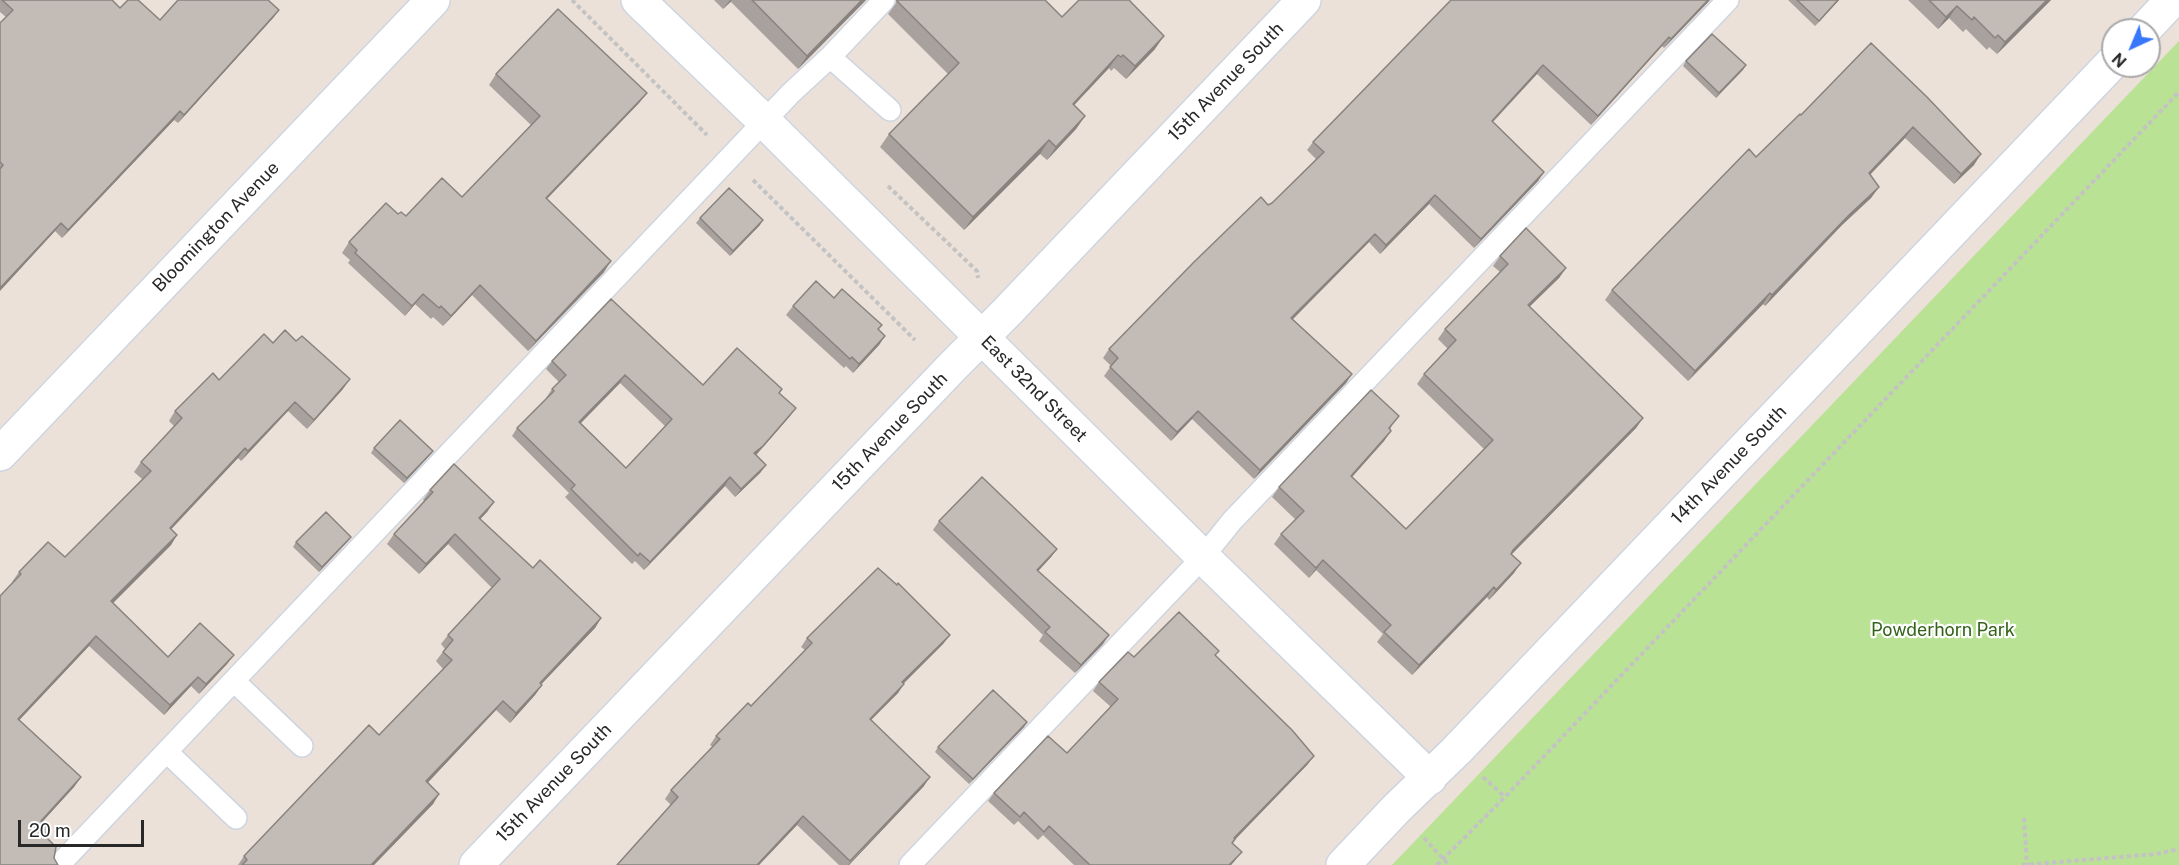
<!DOCTYPE html>
<style>
body{margin:0}
#map{position:relative;width:2179px;height:865px;overflow:hidden;background:#ebe1d9;font-family:"Public Sans",sans-serif}
canvas{display:block}
.north{position:absolute;left:2101px;top:18px;width:60px;height:60px;box-sizing:border-box;background:#fff;border:2px solid #a9a9a9;border-radius:50%;rotate:224deg;font-size:16px;font-weight:700;line-height:24px;text-align:center;color:#282828}
.north::after{content:'';display:block;margin:auto;width:21px;height:27px;background:#3777fa;clip-path:polygon(50% 0,100% 100%,50% 72%,0 100%)}
.scale{position:absolute;left:18px;top:820px;width:126px;height:27px;box-sizing:border-box;border:3px solid #282828;border-top:0;padding-left:8px;font-size:18px;line-height:21px;white-space:nowrap;color:#282828;-webkit-text-stroke:4px #fff;paint-order:stroke}
</style>
<div id="map">
<canvas width="2179" height="865"></canvas>
<div class="north">N</div>
<div class="scale">20 m</div>
</div>
<script>
const c = document.querySelector('canvas').getContext('2d');
c.lineJoin = 'round';
function paint(path, color) { c.fillStyle = color; c.fill(path, 'evenodd'); }
const shape = rows => new Path2D(rows.map(r => 'M' + r).join(''));
function stroke(path, color, width, dash) { c.strokeStyle = color; c.lineWidth = width; c.lineCap = dash ? 'butt' : 'round'; c.setLineDash(dash || []); c.stroke(path); }
function write(font, color, halo, rows, align = 'center') {
  c.font = font + ' "Public Sans",sans-serif'; c.lineWidth = 4.5; c.setLineDash([]); c.textBaseline = 'middle'; c.strokeStyle = halo; c.fillStyle = color; for (const [text, x, y, turn = 0] of rows) {
    c.save(); c.translate(x, y); c.rotate((+turn || 0) * Math.PI / 180); c.textAlign = isNaN(turn) ? turn : align; if (halo) c.strokeText(text, 0, 0); c.fillText(text, 0, 0); c.restore();
  }
}
paint(shape([
 [2179,41,2179,865,1392,865]
]), '#bae295');
const service = shape([
 [830,57,890,110],
 [234,681,302,746],
 [167,752,236,818],
 [59,865,791,93,830,57,884,0],
 [910,865,1203,557,1232,521,1728,0]
]);
const minor = shape([
 [638,0,765,122,1203,557,1430,778],
 [2144,30,2172,0],
 [476,865,953,366,1006,313,1304,0],
 [1343,865,1396,809,1456,751,2113,62]
]);
const tertiary = shape([
 [0,454,433,0]
]);
stroke(service, '#ced5e1', 24);
stroke(minor, '#ced5e1', 36);
stroke(tertiary, '#ced5e1', 36);
stroke(shape([
 [572,0,707,135],
 [753,180,915,340],
 [888,186,977,271,978,278],
 [1483,777,1505,797],
 [2024,818,2027,865],
 [1424,838,1449,865],
 [1437,865,1505,797,2179,92],
 [2022,865,2156,854,2179,849]
]), '#c3c3c3', 4, [4.5, 3]);
stroke(service, '#fff', 21);
stroke(minor, '#fff', 33);
stroke(tertiary, '#fff', 33);
paint(shape([
 [0,0,112,0,120,8,160,20,279,10,273,18,178,123,174,120,62,238,55,231,0,290,0,23,6,17,0,12],
 [714,0,866,0,798,69,731,2,723,9],
 [896,0,1045,0,1062,17,1155,49,1126,79,1114,68,1111,71,1109,68,1074,105,1085,116,1076,129,1047,160,1040,154,964,230,880,147,889,134,948,74,888,14,896,3],
 [1710,0,1664,48,1662,46,1591,125,1537,74,1493,122,1544,172,1538,181,1474,248,1429,204,1380,254,1369,242,1293,319,1352,374,1346,383,1254,479,1192,419,1171,441,1104,376,1111,366,1103,358,1109,349,1268,205,1272,203,1316,159,1307,150,1313,142],
 [1788,0,1839,0,1815,26],
 [1908,0,2051,0,1997,54,1989,47,1987,50,1966,29,1963,32,1949,18,1938,29],
 [1871,43,1974,165,1954,184,1905,138,1870,175,1879,187,1871,198,1842,225,1765,306,1763,304,1688,381,1605,300,1612,290,1801,115],
 [1686,61,1746,65,1716,98,1683,66],
 [496,74,647,93,639,103,547,199,604,272,528,351,472,295,443,326,433,317,431,319,415,304,405,316,348,263,350,260,342,253,349,242,398,214,406,216,462,197,531,125,489,85],
 [700,218,760,225,730,256,696,223],
 [1500,256,1566,268,1559,278,1529,307,1643,418,1636,428,1512,554,1514,573,1489,600,1487,597,1412,675,1377,642,1383,634,1316,570,1309,578,1274,544,1281,534,1296,520,1272,497,1279,487,1392,426,1390,429,1391,431,1384,441,1352,477,1406,529,1484,449,1417,384,1424,374,1448,349,1438,339,1445,329,1500,272,1493,266],
 [834,298,882,325,878,330,885,336,879,345,853,373,846,366,844,368,786,315,793,306],
 [273,343,343,389,307,429,288,411,241,461,238,458,171,529,177,535,171,545,113,603,168,657,234,655,227,664,199,694,191,686,164,715,89,646,19,720,81,777,74,787,42,822,49,829,45,835,0,865,12,582,19,572,65,557,142,479,134,472,141,462,174,426,169,421,175,411],
 [552,361,703,385,779,393,790,416,756,455,766,465,760,473,735,497,725,486,644,570,635,561,632,564,565,497,569,493,512,436,517,428,547,398,546,398,552,389,559,382,546,369],
 [620,383,665,426,626,468,581,423],
 [374,448,429,456,404,483,371,453],
 [430,490,494,502,487,512,480,519,533,568,601,618,595,628,541,684,542,685,535,695,510,723,496,710,428,782,439,794,433,804,374,865,238,865,244,856,379,735,443,669,436,661,445,649,441,644,448,635,492,588,448,544,419,574,387,544,394,534,424,501,423,500],
 [939,521,1057,549,1051,557,1038,571,1103,644,1075,673,1039,641,1043,635,933,530],
 [351,537,347,542,319,572,293,547,296,542],
 [950,635,943,644,904,683,898,693,871,720,924,786,849,865,839,865,797,825,759,865,617,865,671,805,665,799,671,790,713,747,710,745,716,736,751,706,805,650,801,647,807,638],
 [1216,656,1308,764,1235,839,1233,843,1235,861,1231,865,1074,865,1043,835,1038,840,1018,821,1014,825,988,801,994,793,1067,753,1111,707,1093,691,1099,682,1134,657],
 [1027,722,1024,727,969,784,935,752,938,747]
]), '#a8a19d');
paint(shape([
 [730,0,732,0,723,9],
 [862,0,866,0,798,69,807,56],
 [1708,0,1710,0,1664,48,1671,39],
 [1838,0,1839,0,1815,26,1819,21],
 [2047,0,2051,0,1997,54,2005,42],
 [1957,6,1949,18,1938,29,1946,17],
 [279,10,273,18,178,123,184,115],
 [1164,36,1155,49,1126,79,1135,66],
 [1669,37,1662,46,1591,125,1598,116],
 [1118,55,1109,68,1063,117,1073,104],
 [1543,65,1537,74,1485,130,1492,121],
 [1746,65,1743,70,1716,98,1719,93],
 [647,93,639,103,538,208,546,198],
 [180,111,174,120,62,238,68,230],
 [1085,116,1076,129,1047,160,1056,147],
 [1913,127,1905,138,1861,184,1869,173],
 [1049,140,1040,154,964,230,973,217],
 [1981,154,1974,165,1954,184,1961,174],
 [1544,172,1538,181,1474,248,1481,239],
 [1879,187,1871,198,1842,225,1765,306,1772,295,1849,215],
 [1435,195,1429,204,1380,254,1386,245],
 [763,220,760,225,730,256,733,251],
 [61,223,55,231,0,291,0,288],
 [1375,234,1369,242,1285,327,1291,318],
 [611,261,604,272,528,351,536,341],
 [1566,268,1559,278,1521,315,1528,305],
 [480,285,472,295,443,326,451,316],
 [1770,293,1763,304,1688,381,1695,371],
 [423,294,415,304,405,316,412,306],
 [885,336,879,345,853,373,859,364],
 [1352,374,1346,383,1254,479,1260,470],
 [625,375,620,383,574,430,579,422],
 [350,379,343,389,307,429,314,420],
 [295,402,288,411,241,461,248,451],
 [796,408,790,416,757,454,748,461,754,453],
 [1198,411,1192,419,1171,441,1177,432],
 [1643,418,1636,428,1506,560,1513,550],
 [1391,431,1384,441,1344,486,1351,476],
 [245,448,238,458,163,538,170,528],
 [433,451,429,456,404,483,407,478],
 [766,465,760,473,735,497,741,489],
 [730,477,725,486,644,570,650,562],
 [494,502,487,512,472,528,479,518],
 [455,534,448,544,419,574,426,564],
 [177,535,171,545,105,611,111,601],
 [351,537,347,542,319,572,322,567],
 [1057,549,1051,557,1031,579,1037,570],
 [1323,560,1316,570,1309,578,1316,568],
 [1521,563,1514,573,1489,600,1496,590],
 [1494,587,1487,597,1412,675,1419,665],
 [601,618,595,628,533,693,540,683],
 [950,635,943,644,896,691,902,682],
 [1109,635,1103,644,1075,673,1081,665],
 [96,636,89,646,11,729,18,719],
 [234,655,227,664,199,694,206,684],
 [198,677,191,686,164,715,170,705],
 [904,684,898,693,863,728,870,719],
 [542,685,535,695,510,723,516,713],
 [503,701,496,710,420,791,426,781],
 [1027,722,1024,727,969,784,973,779],
 [1314,756,1308,764,1228,847,1234,838],
 [81,777,74,787,34,831,41,821],
 [930,777,924,786,849,865,848,865],
 [439,794,433,804,374,865,371,865],
 [803,816,797,825,759,865,757,865],
 [1242,852,1231,865,1229,865]
]), '#88837f');
const building = shape([
 [2,0,112,0,120,8,128,0,138,0,160,20,178,0,268,0,279,10,184,115,180,111,68,230,61,223,0,288,0,169,3,165,0,162,0,23,13,10,2,0],
 [752,0,862,0,807,56,752,0],
 [898,0,1045,0,1062,17,1079,0,1129,0,1164,36,1135,66,1123,55,1121,57,1118,55,1073,104,1085,116,1056,147,1049,140,973,217,889,134,959,63,897,1,898,0],
 [1451,0,1708,0,1671,39,1669,37,1598,116,1543,65,1492,121,1544,172,1481,239,1435,195,1386,245,1375,234,1291,318,1352,374,1260,470,1198,411,1177,432,1110,367,1118,358,1109,349,1194,262,1261,197,1268,205,1272,203,1324,152,1313,142,1451,0],
 [1797,0,1838,0,1819,21,1797,0],
 [1929,0,2047,0,2005,42,1998,35,1995,38,1974,17,1972,20,1957,6,1946,17,1929,0],
 [558,9,647,93,546,198,611,261,536,341,480,285,451,316,441,306,439,308,423,294,412,306,355,253,357,250,349,242,386,203,398,214,401,212,406,216,442,178,462,197,540,116,496,74,558,9],
 [1712,34,1746,65,1719,93,1686,61,1712,34],
 [1871,43,1927,97,1981,154,1961,174,1913,127,1869,173,1879,187,1849,215,1772,295,1770,293,1695,371,1612,290,1749,149,1756,157,1800,114,1801,115,1871,43],
 [729,188,763,220,733,251,700,218,729,188],
 [1526,228,1566,268,1528,305,1643,418,1513,550,1511,554,1521,563,1496,590,1494,587,1419,665,1384,632,1391,625,1323,560,1316,568,1281,534,1304,511,1279,487,1371,390,1399,416,1389,428,1391,431,1351,476,1406,529,1493,440,1424,374,1456,340,1445,329,1508,264,1500,256,1526,228],
 [816,281,834,298,842,289,882,325,878,329,885,336,859,364,852,357,850,359,793,306,816,281],
 [611,299,703,385,737,348,782,389,779,393,796,408,763,446,754,453,766,465,741,489,730,477,650,562,640,553,638,556,571,489,575,485,517,428,554,391,552,389,566,375,552,361,611,299],
 [625,375,672,419,626,468,579,422,625,375],
 [285,330,296,341,302,336,350,379,314,420,295,402,248,451,245,448,170,528,177,535,111,601,168,657,200,623,234,655,206,684,198,677,170,705,96,636,18,719,81,777,41,821,49,829,44,835,56,847,54,858,58,865,0,865,0,596,21,574,19,572,48,542,65,557,151,471,141,462,182,418,175,411,213,373,219,380,264,334,273,343,285,330],
 [400,420,433,451,407,478,374,448,400,420],
 [454,464,494,502,479,518,533,568,540,560,601,618,540,683,542,685,516,713,503,701,426,781,439,794,371,865,242,865,247,860,244,856,369,725,379,735,452,660,443,652,453,640,448,635,500,579,455,534,426,564,394,534,433,492,430,490,454,464],
 [982,477,1057,549,1037,570,1109,635,1081,665,1045,632,1050,627,939,521,982,477],
 [326,512,351,537,322,567,296,542,326,512],
 [878,568,897,585,898,583,950,635,902,682,904,684,870,719,930,777,850,861,803,816,757,865,617,865,678,797,671,790,720,739,716,736,748,703,751,706,812,643,807,638,878,568],
 [1179,612,1219,651,1215,655,1292,730,1314,756,1234,838,1235,839,1232,843,1242,852,1229,865,1090,865,1049,826,1044,832,1024,812,1020,817,994,793,1048,736,1067,753,1118,699,1099,682,1128,652,1134,657,1179,612],
 [993,690,1027,722,973,779,938,747,993,690]
]);
paint(building, '#c3bbb6');
stroke(building, '#88837f', 1.5);
write('18px', '#282828', '#fff', [
 ["15th Avenue South",1226,82,-46],
 ["Bloomington Avenue",216,227,-46],
 ["East 32nd Street",1034,389,45],
 ["15th Avenue South",890,432,-46],
 ["14th Avenue South",1729,465,-46],
 ["15th Avenue South",554,783,-46]
]);
write('18px', '#336419', '#fff', [
 ["Powderhorn Park",1943,630]
]);
</script>
